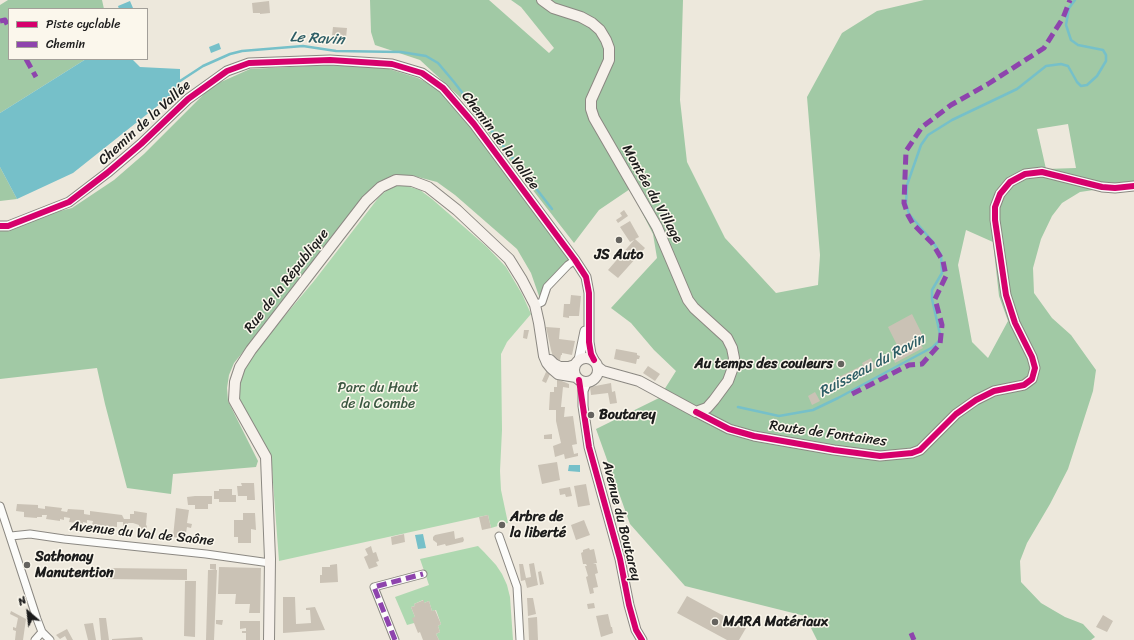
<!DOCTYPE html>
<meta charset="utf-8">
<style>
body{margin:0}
#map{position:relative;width:1134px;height:640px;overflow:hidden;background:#ede8dc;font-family:Sriracha,sans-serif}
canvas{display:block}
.legend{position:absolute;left:8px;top:8px;width:140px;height:52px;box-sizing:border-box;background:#fbf7ec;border:1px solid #a29f99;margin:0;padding:5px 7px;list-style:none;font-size:12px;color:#1c1c1c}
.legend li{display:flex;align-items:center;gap:8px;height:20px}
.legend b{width:20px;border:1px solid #a29f99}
.north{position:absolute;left:8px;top:592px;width:40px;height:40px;-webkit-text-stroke:3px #fbf7ec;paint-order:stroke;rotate:332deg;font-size:11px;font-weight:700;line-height:16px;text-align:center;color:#1c1c1c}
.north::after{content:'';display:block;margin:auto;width:14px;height:18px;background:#1c1c1c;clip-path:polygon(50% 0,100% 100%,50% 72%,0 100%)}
</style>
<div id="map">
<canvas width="1134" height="640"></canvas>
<ul class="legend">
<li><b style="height:5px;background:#d6006c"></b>Piste cyclable</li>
<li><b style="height:5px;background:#8e44ad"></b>Chemin</li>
</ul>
<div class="north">N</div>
</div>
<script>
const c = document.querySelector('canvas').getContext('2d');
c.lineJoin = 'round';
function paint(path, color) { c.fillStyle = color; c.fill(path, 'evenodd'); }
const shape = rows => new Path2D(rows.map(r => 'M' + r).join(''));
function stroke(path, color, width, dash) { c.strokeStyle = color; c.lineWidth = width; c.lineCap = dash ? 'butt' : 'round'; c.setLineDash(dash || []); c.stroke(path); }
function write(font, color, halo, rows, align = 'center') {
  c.font = font + ' Sriracha,sans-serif'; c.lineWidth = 3; c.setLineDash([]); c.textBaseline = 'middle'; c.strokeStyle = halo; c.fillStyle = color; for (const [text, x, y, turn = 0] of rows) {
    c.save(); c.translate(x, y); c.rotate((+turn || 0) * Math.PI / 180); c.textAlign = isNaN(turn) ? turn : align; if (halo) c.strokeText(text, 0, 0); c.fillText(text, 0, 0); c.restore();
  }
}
paint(shape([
 [396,186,407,186,420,190,432,199,487,247,506,267,522,294,531,314,507,342,501,354,502,430,500,471,501,490,508,523,491,528,488,515,279,561,271,456,239,398,241,378,245,367,256,350,314,281,379,197,387,190],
 [478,546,484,552,496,565,502,574,507,585,510,597,513,640,439,640,436,634,440,632,438,626,441,624,436,610,432,611,429,601,424,603,423,600,414,604,415,606,411,607,415,617,414,623,407,625,395,597,429,585,420,559]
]), '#aed8b0');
paint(shape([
 [8,0,102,0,104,9,9,9,9,59,86,59,0,113,0,5],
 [370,0,489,0,549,53,554,48,521,7,511,0,683,0,680,100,687,162,725,238,776,293,818,285,820,255,807,97,842,33,877,11,924,0,1134,0,1134,184,1080,192,1062,203,1052,216,1041,239,1033,268,1034,293,1052,318,1071,335,1096,370,1093,391,1068,469,1050,504,1027,543,1020,561,1021,582,1041,603,1065,617,1083,624,1095,637,1091,640,817,640,805,616,685,586,630,524,596,429,659,398,676,371,654,350,631,323,611,308,657,258,653,234,630,189,599,210,574,243,462,99,420,60,375,45,371,32],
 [1068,124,1076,168,1046,169,1037,129],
 [966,230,993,242,999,296,1008,321,988,358,972,342,958,265],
 [328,65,355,66,389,69,418,78,443,91,570,258,544,286,540,299,531,273,517,249,455,195,437,182,410,175,395,176,380,181,234,363,229,375,227,388,228,401,258,461,256,467,173,474,171,494,127,488,105,404,97,368,0,379,0,226,72,208,114,180,144,154,212,86,250,69],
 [0,167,17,199,0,201]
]), '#a1c9a5');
paint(shape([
 [130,1,133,8,130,9,119,9,118,6],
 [219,43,221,49,211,53,209,47],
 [86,59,132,59,140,67,180,69,180,88,73,173,17,199,0,167,0,113],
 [569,465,580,465,580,472,568,471],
 [423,534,426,548,418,549,415,535]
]), '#76c0c9');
stroke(shape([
 [177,83,203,66,230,54,242,51,303,46,336,51,401,52,426,56,438,63,454,82,552,209],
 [738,407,779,416,813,410,838,398,933,347,940,340,940,334,932,299,932,290,942,273,941,255,933,242,909,214,906,204,907,185,921,145,928,135,952,120,1017,89,1046,66,1061,64,1068,66,1077,82,1081,86,1087,85,1097,76,1106,61,1106,55,1103,50,1078,45,1071,40,1066,25,1069,8,1075,0]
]), '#76c0c9', 2.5);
paint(shape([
 [269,1,270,13,260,14,260,13,253,13,252,3],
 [333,27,347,28,346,38,332,36],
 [624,210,628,216,618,223,616,220,622,216,620,213],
 [630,221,639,237,635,239,645,248,618,278,608,270,634,240,630,242,620,227],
 [571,295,581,296,579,316,569,316,569,318,563,317,564,304,570,304],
 [912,314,924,338,919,341,923,348,895,363,894,360,897,355,894,352,899,349,888,327],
 [546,327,560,328,559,339,575,341,572,355,562,353,562,355,561,355,560,360,554,360,551,350],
 [524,330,529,330,527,339,523,338],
 [616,349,637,353,637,355,640,356,639,359,637,359,636,364,614,359],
 [871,358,876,368,837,388,833,380,863,365,862,363],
 [648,366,660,374,655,381,643,373],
 [546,372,550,374,546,383,542,381],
 [557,379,569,384,569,388,563,387,561,407,565,407,564,417,573,416,577,444,572,445,574,454,578,453,578,456,565,459,564,454,555,457,553,446,561,443,556,421,556,410,549,410,550,392,554,392,554,387,557,387],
 [611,383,612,392,615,391,617,403,610,404,608,393,591,395,590,387],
 [815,392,820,401,812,405,808,396],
 [552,434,552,439,544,439,544,435],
 [557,462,560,480,542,484,538,465],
 [241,483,254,483,255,500,247,500,247,496,238,496,237,486,242,486],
 [586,484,590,505,578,507,574,486],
 [570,487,572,496,566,497,565,494,560,495,559,489],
 [219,489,232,489,232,495,236,495,236,502,219,502,219,499,214,499,214,491,219,491],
 [195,496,212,496,212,504,208,504,208,509,195,509,195,505,188,505,187,497],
 [17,504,38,505,38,508,45,509,45,506,62,508,61,511,67,512,68,509,84,510,84,514,90,515,90,511,122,515,124,519,130,519,130,514,134,514,134,511,147,513,146,525,147,526,146,530,139,529,139,525,133,523,128,523,127,527,123,526,123,522,117,522,117,527,92,525,93,521,87,520,87,523,83,522,83,524,69,522,70,518,64,517,64,520,60,519,60,521,46,519,47,515,42,515,42,517,37,517,37,518,24,517,24,512,16,511],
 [176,508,189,510,187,523,192,524,191,528,187,527,185,539,173,537],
 [243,513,255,513,256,530,251,529,251,543,238,543,238,537,234,537,234,520,243,520],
 [488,515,491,528,482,530,479,517],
 [584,520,590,535,576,540,571,525],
 [454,531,455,539,463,537,464,540,463,542,446,546,445,544,437,546,437,543,433,540,433,537,435,535],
 [404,534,405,542,392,545,391,537],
 [371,546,373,553,376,552,379,561,376,562,378,566,369,569,364,557,368,555,365,549],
 [589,548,590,550,594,549,597,563,593,563,596,564,598,573,595,574,598,587,593,588,594,593,590,594,586,577,588,576,585,566,587,566,586,564,583,564,581,553,583,552,583,550],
 [534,563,538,585,527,588,525,580,521,581,519,564,523,564,526,578,531,577,529,564],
 [210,564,216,564,216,570,210,569],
 [337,564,338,582,320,583,320,575,322,575,322,567,330,567,330,565],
 [219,567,261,568,260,613,249,613,250,604,235,604,236,594,218,594],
 [106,568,187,569,187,580,106,579,105,574,106,574],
 [208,570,217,570,214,640,206,640],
 [541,571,544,584,540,585,538,572],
 [185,581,196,581,195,637,184,636],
 [687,596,746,628,739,640,727,640,677,613],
 [283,597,295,597,296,624,311,623,310,610,306,610,306,608,315,607,325,630,283,633],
 [527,598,533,598,536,614,528,616],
 [424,600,424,603,429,601,432,611,435,610,441,624,438,626,440,632,436,634,439,640,423,640,420,632,418,633,412,618,415,617,411,607,415,606,414,604],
 [594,603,595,608,588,609,587,604],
 [11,611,26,619,23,640,15,640,16,631,13,630,13,627,16,628,18,618,10,614],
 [608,614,611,627,612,627,613,633,601,637,596,616],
 [1103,615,1113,621,1107,632,1096,627],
 [537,617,538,640,529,640,528,618],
 [99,618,106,618,109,640,101,640],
 [216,620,223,620,222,625,216,624],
 [240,621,260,621,260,640,246,640,246,633,242,633,242,631,246,631,246,628,240,629],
 [93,623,96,640,88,640,84,624],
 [67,629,73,640,67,640,65,636,60,639,56,635],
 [142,637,143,640,112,640,112,639]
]), '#cac2b5');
const minor = shape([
 [535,305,542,302,547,287,568,265,575,260],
 [0,506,37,619,42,632,50,640],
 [11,536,30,534,64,539,206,554,270,563],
 [499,536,517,587,520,640],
 [35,640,42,632],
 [395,640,374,587,423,574]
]);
const tertiary = shape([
 [0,226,8,226,69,202,107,173,141,144,188,99,227,71,249,63,330,60,392,64,422,73,443,88,474,124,575,260,586,277,589,293,589,342,591,354,594,360],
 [579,360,585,331],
 [586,383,583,391,583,406,589,447,620,559,629,605,636,630,642,640],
 [696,412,729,429,754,436,834,450,880,456,912,453,920,450,956,414,976,400,994,391,1024,385,1032,379,1035,368,1032,357,1015,323,1006,295,995,220,995,207,1000,194,1010,182,1025,174,1042,172,1102,187,1115,188,1134,186]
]);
const secondary = shape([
 [542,0,553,8,581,17,592,23,600,30,606,40,609,48,609,60,591,100,591,109,594,118,657,227,688,300,694,308,727,338,732,348,734,358,732,370,728,381,714,400,707,408,696,412,639,381,603,371,599,368],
 '574 370a12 12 0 1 1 24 0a12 12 0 1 1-24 0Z',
 [550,360,554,364,560,367,569,367,575,365],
 [269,640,270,559,266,457,234,400,235,382,240,367,251,350,366,201,381,187,396,180,412,181,428,187,457,210,509,259,522,280,535,305,539,323,544,356,547,363,551,368,558,374,576,377]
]);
stroke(minor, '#8b8882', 9);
stroke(tertiary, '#8b8882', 11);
stroke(secondary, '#8b8882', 12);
stroke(minor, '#fcfcfa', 7);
stroke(tertiary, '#fcfcfa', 9);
stroke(secondary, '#f6f1eb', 10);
stroke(shape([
 [0,21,5,20,9,28],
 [26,59,36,77],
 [852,394,909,365,922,364,940,344,942,325,935,299,946,276,943,261,932,243,913,224,908,215,904,203,906,151,922,127,951,105,988,84,1044,48,1063,18,1070,0],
 [911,633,914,640],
 [395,640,374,587,423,574]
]), '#8e44ad', 5, [10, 5]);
stroke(shape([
 [0,226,8,226,69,202,107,173,141,144,188,99,227,71,249,63,330,60,392,64,422,73,443,88,474,124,575,260,586,277,589,293,589,342,591,354,594,360],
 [579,380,589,447,620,559,629,605,636,630,642,640],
 [696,412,729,429,754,436,834,450,880,456,912,453,920,450,956,414,976,400,994,391,1024,385,1032,379,1035,368,1032,357,1015,323,1006,295,995,220,995,207,1000,194,1010,182,1025,174,1042,172,1102,187,1115,188,1134,186]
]), '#d6006c', 6);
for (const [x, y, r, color] of [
 [619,240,4,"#65635f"],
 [841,364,4,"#65635f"],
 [591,415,4,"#65635f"],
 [502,525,4,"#65635f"],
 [27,565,4,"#65635f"],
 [715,622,4,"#65635f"]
]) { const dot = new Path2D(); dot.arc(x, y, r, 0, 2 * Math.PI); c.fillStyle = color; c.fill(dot); stroke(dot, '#fbf7ec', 1.5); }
write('14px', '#1c1c1c', '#fbf7ec', [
 ["Chemin de la Vallée",145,123,-42],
 ["Chemin de la Vallée",500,141,53],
 ["Montée du Village",652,194,61],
 ["Rue de la République",287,281,-52],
 ["Route de Fontaines",828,434,8],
 ["Avenue du Boutarey",621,521,76],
 ["Avenue du Val de Saône",142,534,6]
]);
write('bold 14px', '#1c1c1c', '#fbf7ec', [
 ["JS Auto",619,255,"center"],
 ["Au temps des couleurs",833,364,"right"],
 ["Boutarey",599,415],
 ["Arbre de",510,517],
 ["la liberté",510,533],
 ["Sathonay",35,557],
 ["Manutention",35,573],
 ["MARA Matériaux",723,622]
], 'left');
write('14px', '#3d5943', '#fbf7ec', [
 ["Parc du Haut",378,388],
 ["de la Combe",378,404]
]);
write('italic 15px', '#2e5e66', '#fbf7ec', [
 ["Le Ravin",317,39,3],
 ["Ruisseau du Ravin",872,366,-28]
]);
</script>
